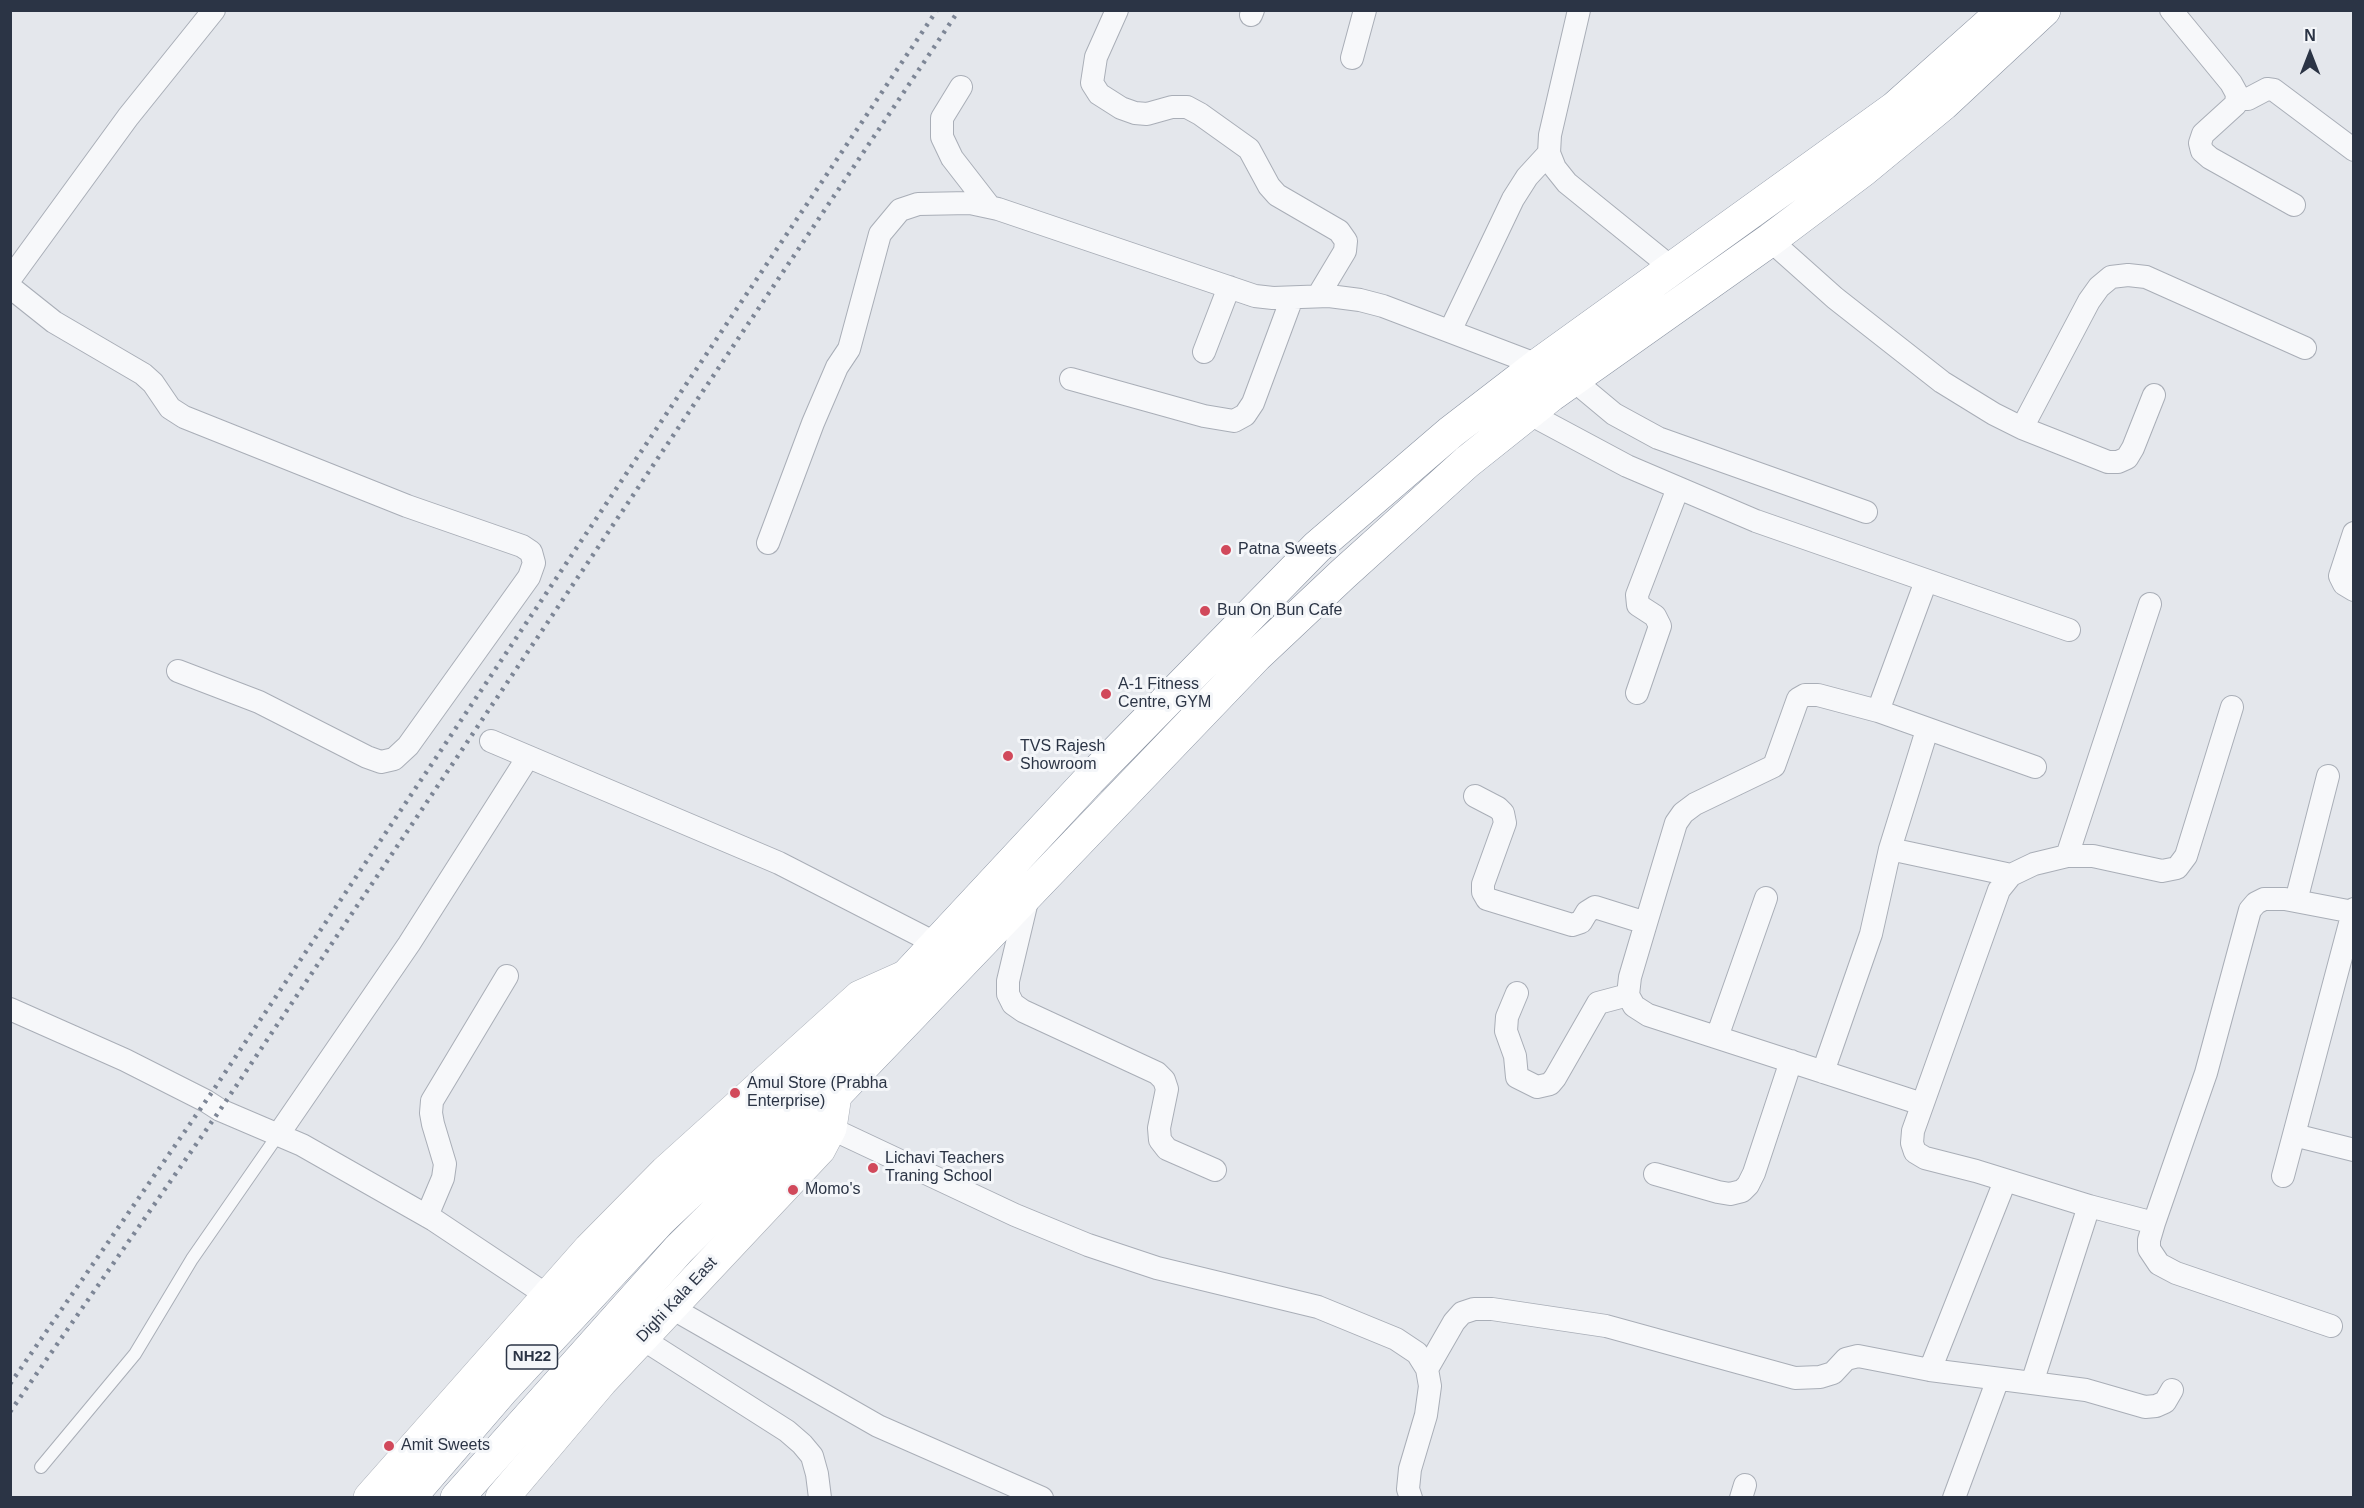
<!DOCTYPE html>
<style>
body{margin:0}
#map{position:relative;width:2364px;height:1508px;overflow:hidden;background:#e4e7ec;font-family:Arial,sans-serif}
canvas{display:block}
.frame{position:absolute;inset:0;border:12px solid #2b3445;pointer-events:none}
.north{position:absolute;left:2280px;top:24px;width:60px;height:60px;-webkit-text-stroke:4px #f4f6f9;paint-order:stroke;rotate:0deg;font-size:16px;font-weight:700;line-height:24px;text-align:center;color:#2b3445}
.north::after{content:'';display:block;margin:auto;width:21px;height:27px;background:#2b3445;clip-path:polygon(50% 0,100% 100%,50% 72%,0 100%)}
</style>
<div id="map">
<canvas width="2364" height="1508"></canvas>
<div class="frame"></div>
<div class="north">N</div>
</div>
<script>
const c = document.querySelector('canvas').getContext('2d');
c.lineJoin = 'round';
const shape = rows => new Path2D(rows.map(r => 'M' + r).join(''));
function stroke(path, color, width, dash) { c.strokeStyle = color; c.lineWidth = width; c.lineCap = dash ? 'butt' : 'round'; c.setLineDash(dash || []); c.stroke(path); }
function write(font, color, halo, rows, align = 'center') {
  c.font = font + ' Arial,sans-serif'; c.lineWidth = 6; c.setLineDash([]); c.textBaseline = 'middle'; c.strokeStyle = halo; c.fillStyle = color; for (const [text, x, y, turn = 0] of rows) {
    c.save(); c.translate(x, y); c.rotate((+turn || 0) * Math.PI / 180); c.textAlign = isNaN(turn) ? turn : align; if (halo) c.strokeText(text, 0, 0); c.fillText(text, 0, 0); c.restore();
  }
}
const lane = shape([
 [41,1467,135,1354,192,1259,278,1135]
]);
const street = shape([
 [1117,10,1096,57,1092,83,1099,94,1121,108,1135,113,1147,114,1172,107,1187,107,1200,114,1249,149,1269,186,1277,195,1339,231,1346,241,1345,251,1318,296],
 [1579,10,1550,135,1549,153,1555,168,1567,183,1672,268],
 [2171,10,2231,83,2237,94,2236,104,2203,134,2200,143,2202,151,2210,158,2294,205],
 [1251,15,1253,10],
 [1352,58,1365,10],
 [961,87,942,118,942,137,952,158,990,207],
 [2237,99,2248,99,2267,89,2274,90,2354,150],
 [1770,240,1835,298,1942,382,1994,414,2022,428,2089,301,2099,287,2111,277,2128,275,2146,277,2305,348],
 [10,279,128,117,214,10],
 [10,287,54,322,143,374,153,383,170,408,184,417,407,506,522,546,531,552,534,563,529,577,408,746,394,759,381,762,367,757,259,702,178,671],
 [1450,331,1513,199,1527,177,1549,153],
 [1204,352,1229,287],
 [1071,379,1204,416,1234,421,1245,415,1253,403,1292,298],
 [1572,379,1614,414,1658,438,1866,512],
 [1528,413,1627,466,1756,521,2069,630],
 [2022,428,2108,462,2118,462,2127,458,2133,448,2154,395],
 [2354,533,2340,576,2344,584,2354,590],
 [768,543,813,423,837,367,849,349,880,234,900,210,918,204,970,203,998,209,1255,296,1273,298,1329,296,1360,300,1383,306,1538,365],
 [1926,581,1878,711,2035,767],
 [1637,693,1660,626,1655,616,1638,605,1637,595,1678,488],
 [1878,711,1818,695,1805,695,1798,699,1774,766,1695,804,1683,813,1676,823,1646,923,1630,977,1628,995,1634,1006,1648,1015,1922,1104],
 [491,741,779,863,937,944],
 [1475,796,1498,808,1503,813,1505,823,1483,884,1483,892,1487,899,1572,925,1581,922,1587,912,1595,907,1646,923],
 [1890,849,2011,875],
 [2067,856,2150,604],
 [1028,897,1008,981,1008,994,1013,1004,1023,1011,1157,1073,1164,1080,1167,1089,1159,1128,1160,1140,1167,1149,1215,1170],
 [2296,901,2328,776],
 [1517,993,1507,1017,1506,1031,1515,1056,1517,1077,1537,1087,1550,1084,1555,1078,1598,1003,1628,995],
 [10,1009,125,1060,206,1101,220,1110,302,1145,434,1220,548,1296],
 [1717,1037,1766,898],
 [1823,1072,1871,934,1890,849,1927,730],
 [830,1128,1015,1215,1088,1245,1157,1268,1318,1307,1396,1339,1417,1353,1427,1369,1430,1386,1426,1415,1410,1469,1408,1489,1411,1498],
 [278,1135,409,944,528,757],
 [2294,1135,2354,1150],
 [1655,1174,1718,1192,1730,1194,1742,1191,1748,1185,1754,1173,1791,1061],
 [2283,1176,2353,912],
 [2089,1206,2154,1223,2206,1073,2250,910,2256,903,2264,899,2285,899,2353,912,2354,909],
 [427,1216,443,1178,445,1164,433,1124,431,1113,432,1101,507,976],
 [2154,1223,2149,1240,2149,1249,2159,1264,2176,1273,2331,1326],
 [670,1307,878,1426,1042,1498],
 [641,1338,787,1431,802,1444,812,1456,817,1474,820,1498],
 [1427,1369,1454,1322,1462,1313,1474,1309,1492,1309,1606,1326,1795,1378,1820,1377,1833,1373,1846,1359,1858,1356,1930,1370,2032,1383,2089,1206,1976,1171,1925,1158,1915,1152,1912,1143,1913,1131,1999,890,2011,875,2034,864,2067,856,2093,856,2162,871,2177,868,2186,856,2232,707],
 [1930,1370,2005,1181],
 [2032,1383,2086,1390,2145,1407,2156,1406,2165,1402,2172,1390],
 [1741,1498,1745,1485],
 [1954,1498,1998,1379]
]);
const secondary = shape([
 [370,1498,590,1249,666,1172,860,997,907,976],
 [502,1498,601,1381,819,1149,830,1128,835,1095]
]);
const highway = shape([
 [409,1498,503,1389,660,1220,820,1069,1089,780,1317,547,1451,432,1538,365,1895,108,2005,10],
 [457,1498,679,1249,835,1095,1256,656,1342,575,1467,462,1551,395,1770,240,1863,170,1943,104,2044,10]
]);
stroke(lane, '#a9aeb7', 14);
stroke(street, '#a9aeb7', 24);
stroke(secondary, '#a9aeb7', 34);
stroke(highway, '#8b94a3', 34);
stroke(lane, '#f7f8fa', 12);
stroke(street, '#f7f8fa', 22);
stroke(secondary, '#fff', 33);
stroke(highway, '#fff', 33);
stroke(shape([
 [10,1384,210,1095,937,10],
 [10,1412,220,1110,959,10]
]), '#7d8696', 4.5, [3, 6]);
for (const [x, y, r, color] of [
 [1226,550,6,"#d1495b"],
 [1205,611,6,"#d1495b"],
 [1106,694,6,"#d1495b"],
 [1008,756,6,"#d1495b"],
 [735,1093,6,"#d1495b"],
 [873,1168,6,"#d1495b"],
 [793,1190,6,"#d1495b"],
 [389,1446,6,"#d1495b"]
]) { const dot = new Path2D(); dot.arc(x, y, r, 0, 2 * Math.PI); c.fillStyle = color; c.fill(dot); stroke(dot, '#f4f6f9', 2); }
for (const [x, y, w] of [
 [532,1357,51]
]) { const box = new Path2D(); box.roundRect(x - w / 2, y - 12, w, 24, 4.5); c.fillStyle = '#f4f6f9'; c.fill(box); stroke(box, '#2b3445', 1.5); }
write('bold 15px', '#2b3445', null, [
 ["NH22",532,1357]
]);
write('16px', '#2b3445', '#f4f6f9', [
 ["Patna Sweets",1238,550],
 ["Bun On Bun Cafe",1217,611],
 ["A-1 Fitness",1118,685],
 ["Centre, GYM",1118,703],
 ["TVS Rajesh",1020,747],
 ["Showroom",1020,765],
 ["Amul Store (Prabha",747,1084],
 ["Enterprise)",747,1102],
 ["Lichavi Teachers",885,1159],
 ["Traning School",885,1177],
 ["Momo's",805,1190],
 ["Amit Sweets",401,1446]
], 'left');
write('16px', '#2b3445', '#f4f6f9', [
 ["Dighi Kala East",677,1300,-47]
]);
</script>
